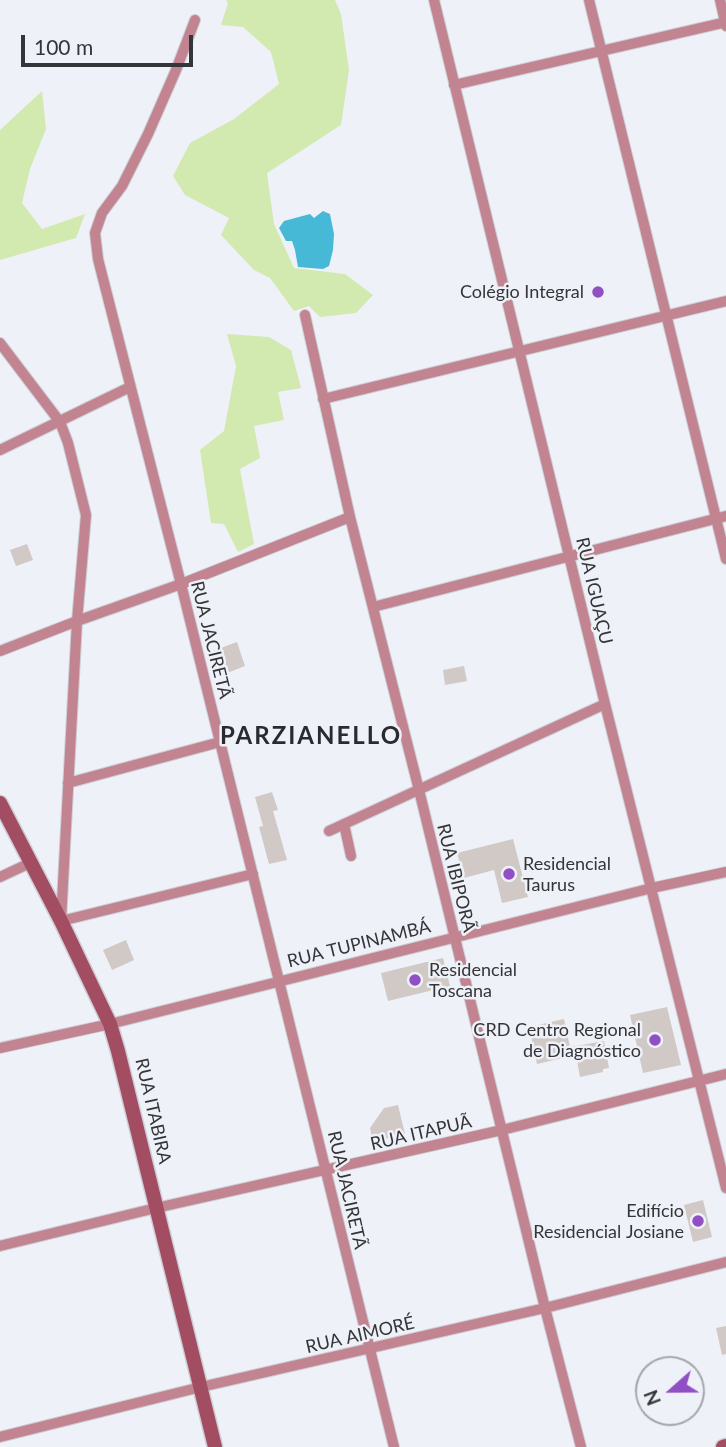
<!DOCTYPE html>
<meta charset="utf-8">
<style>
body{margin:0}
#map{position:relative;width:726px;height:1447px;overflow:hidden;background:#eff1f8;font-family:Lato,sans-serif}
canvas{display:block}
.north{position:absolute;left:635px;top:1356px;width:70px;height:70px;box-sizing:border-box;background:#eff1f8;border:2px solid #a4a6ab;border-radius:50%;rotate:249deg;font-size:19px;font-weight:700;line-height:28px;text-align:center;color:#343538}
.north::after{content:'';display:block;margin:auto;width:24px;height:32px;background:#914fc4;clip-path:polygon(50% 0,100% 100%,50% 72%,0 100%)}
.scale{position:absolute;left:21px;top:35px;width:172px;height:32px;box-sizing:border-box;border:4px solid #343538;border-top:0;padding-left:9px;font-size:21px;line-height:24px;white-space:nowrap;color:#343538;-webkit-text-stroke:5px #eff1f8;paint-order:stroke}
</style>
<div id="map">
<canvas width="726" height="1447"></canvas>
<div class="north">N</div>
<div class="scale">100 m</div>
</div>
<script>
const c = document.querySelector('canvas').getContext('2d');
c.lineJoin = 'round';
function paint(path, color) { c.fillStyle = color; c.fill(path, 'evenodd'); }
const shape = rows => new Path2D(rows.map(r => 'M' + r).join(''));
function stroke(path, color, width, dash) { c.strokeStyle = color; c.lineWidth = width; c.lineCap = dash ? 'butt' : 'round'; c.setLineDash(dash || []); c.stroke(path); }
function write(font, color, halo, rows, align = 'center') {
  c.font = font + ' Lato,sans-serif'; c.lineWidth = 5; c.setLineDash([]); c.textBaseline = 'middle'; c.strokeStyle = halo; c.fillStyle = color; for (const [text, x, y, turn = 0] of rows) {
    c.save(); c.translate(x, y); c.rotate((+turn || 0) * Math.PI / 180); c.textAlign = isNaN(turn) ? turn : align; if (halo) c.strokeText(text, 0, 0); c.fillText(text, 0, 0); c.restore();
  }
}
paint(shape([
 [226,0,335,0,341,14,349,70,341,125,267,173,274,224,294,268,345,274,373,295,356,313,320,317,309,306,294,311,270,278,254,270,221,235,229,218,185,195,173,176,190,143,234,119,279,84,271,52,243,27,221,25,228,3],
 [42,91,46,129,30,169,22,203,42,229,85,214,76,238,0,260,0,130],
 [227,334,269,337,291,350,301,388,278,392,284,420,254,426,260,458,240,469,254,544,238,552,224,524,211,523,200,450,224,431,236,366]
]), '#d2e9b0');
paint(shape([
 [323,211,330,214,334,234,333,250,329,266,323,269,298,267,295,250,292,241,286,241,279,228,284,221,310,214,314,218]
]), '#45b9d6');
paint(shape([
 [27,544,33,560,16,566,10,550],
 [237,642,245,666,217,677,210,652],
 [464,666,467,681,445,685,443,670],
 [272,792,278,810,273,811,287,860,269,864,259,827,263,826,255,797],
 [513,839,528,897,502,903,494,870,464,878,457,853],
 [126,940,134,960,112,970,103,950],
 [443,958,450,986,388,1001,381,973],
 [667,1007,681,1065,643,1073,630,1015],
 [564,1019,570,1047,604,1041,609,1068,603,1069,603,1072,580,1077,576,1055,537,1064,529,1027],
 [398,1105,405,1134,373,1142,370,1128,384,1108],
 [703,1200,712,1237,693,1242,684,1205],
 [726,1326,726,1354,722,1355,716,1328]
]), '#d0c9c5');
const street = shape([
 [434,0,605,704,726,1188],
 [589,0,726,559],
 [720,0,726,26],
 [195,20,176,70,148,134,122,186,102,213,95,233,98,259,181,584,394,1447],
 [454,85,726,22],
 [305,315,350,517,419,790,545,1308,581,1447],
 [0,343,60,422,68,443,86,515,77,621,61,921,253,874],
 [323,399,726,301],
 [0,450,130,387],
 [373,607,726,516],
 [0,651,77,621,181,584,350,517],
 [68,783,220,742],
 [344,824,351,856],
 [329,831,605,704],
 [0,877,30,863],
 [0,1048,110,1024,652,888,726,872],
 [0,1246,156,1208,502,1130,726,1074],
 [0,1437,201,1387,545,1308,726,1262]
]);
const secondary = shape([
 [0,803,61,921,110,1024,118,1051,215,1447],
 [723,1447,726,1446]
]);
stroke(street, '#cdcfd5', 12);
stroke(secondary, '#cdcfd5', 17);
stroke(street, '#c18490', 10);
stroke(secondary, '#a34d62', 14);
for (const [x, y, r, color] of [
 [598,292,7,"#914fc4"],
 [509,874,7,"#914fc4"],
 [415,980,7,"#914fc4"],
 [655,1040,7,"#914fc4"],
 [698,1221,7,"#914fc4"]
]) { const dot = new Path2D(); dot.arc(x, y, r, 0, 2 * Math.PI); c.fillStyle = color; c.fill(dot); stroke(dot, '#eff1f8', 2.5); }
write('18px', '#343538', '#eff1f8', [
 ["Colégio Integral",584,292],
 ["Residencial",523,864,"left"],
 ["Taurus",523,885,"left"],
 ["Residencial",429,970,"left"],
 ["Toscana",429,991,"left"],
 ["CRD Centro Regional",641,1030],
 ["de Diagnóstico",641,1051],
 ["Edifício",684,1211],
 ["Residencial Josiane",684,1232]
], 'right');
write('18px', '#343538', '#eff1f8', [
 ["RUA IGUAÇU",594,591,77],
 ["RUA JACIRETÃ",211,640,76],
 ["RUA IBIPORÃ",456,878,76],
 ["RUA TUPINAMBÁ",359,944,-14],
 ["RUA ITABIRA",153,1111,77],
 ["RUA ITAPUÃ",421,1133,-13],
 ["RUA JACIRETÃ",347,1190,77],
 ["RUA AIMORÉ",360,1335,-13]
]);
c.letterSpacing = '2px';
write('bold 24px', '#292b30', '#eff1f8', [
 ["PARZIANELLO",311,736]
]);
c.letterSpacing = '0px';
</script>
